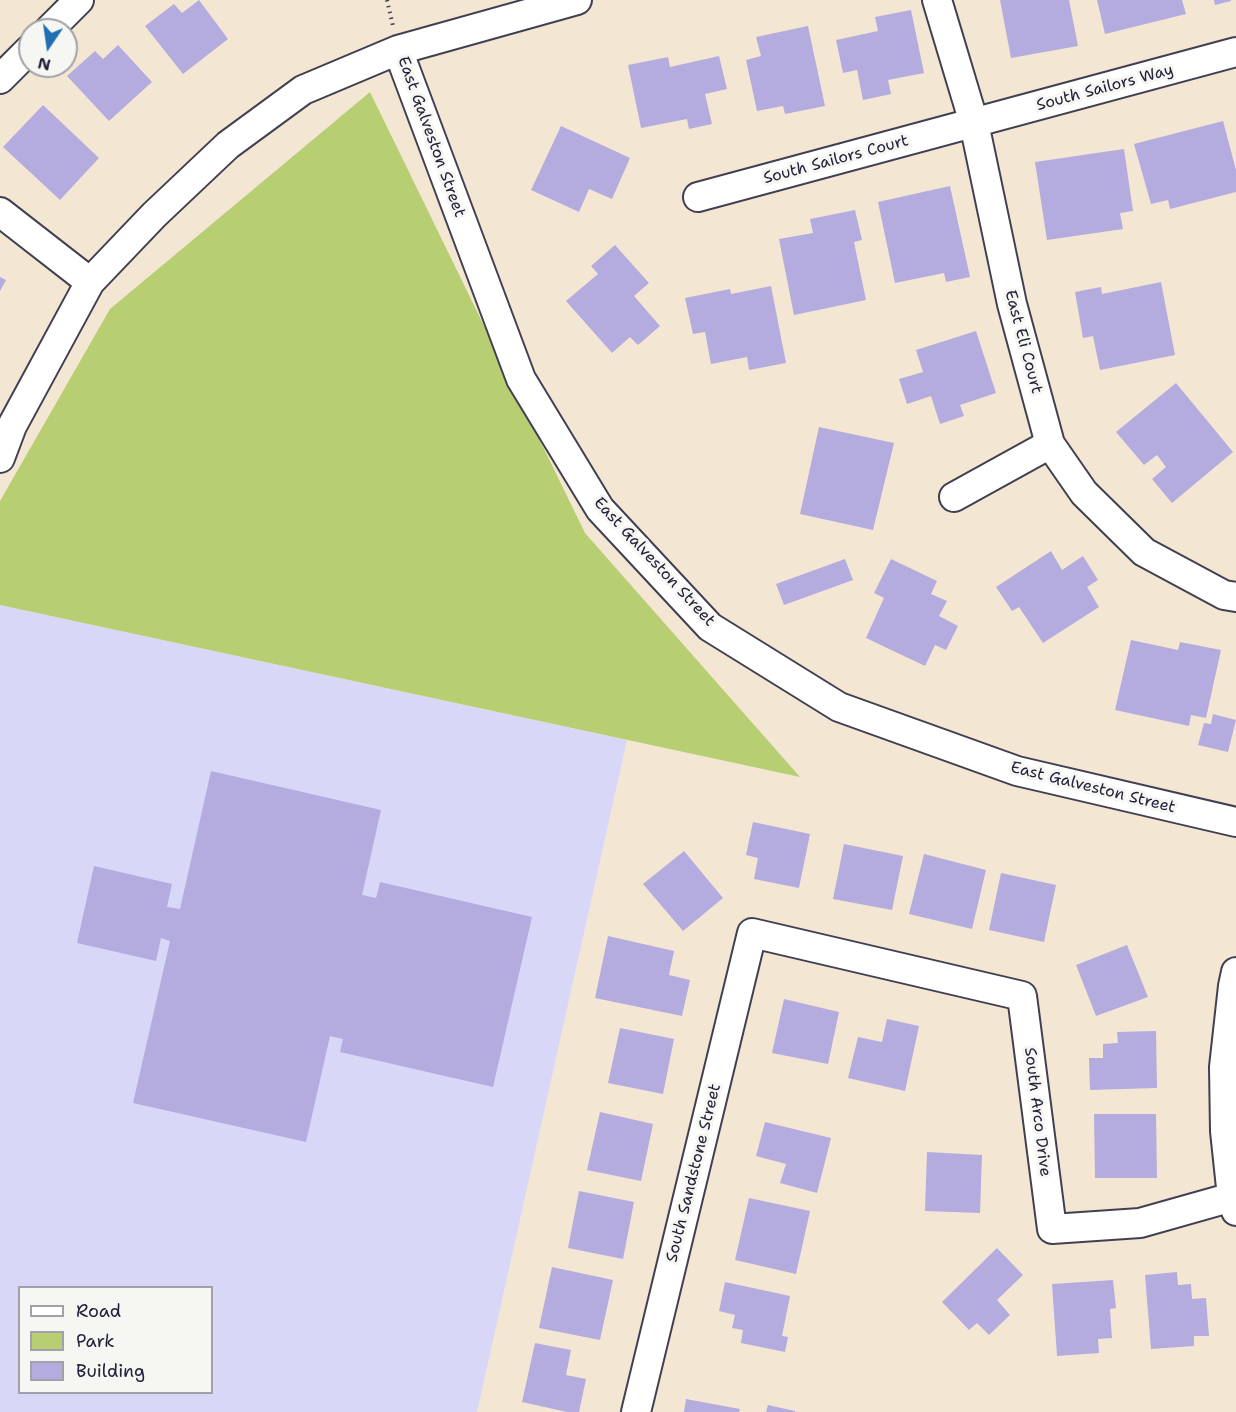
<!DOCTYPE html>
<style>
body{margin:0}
#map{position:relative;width:1236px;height:1412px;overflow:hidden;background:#f3e7d3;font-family:"Shantell Sans",sans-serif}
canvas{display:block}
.legend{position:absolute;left:18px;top:1286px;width:195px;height:108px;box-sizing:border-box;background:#f6f6f2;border:2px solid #a1a1a9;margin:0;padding:8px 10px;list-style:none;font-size:18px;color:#22223b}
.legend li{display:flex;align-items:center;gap:12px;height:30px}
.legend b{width:30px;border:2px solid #a1a1a9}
.north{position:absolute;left:18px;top:18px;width:60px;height:60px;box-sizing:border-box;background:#f6f6f2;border:2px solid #a1a1a9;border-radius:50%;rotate:193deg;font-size:16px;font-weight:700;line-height:24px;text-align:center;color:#22223b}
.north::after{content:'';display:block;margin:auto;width:21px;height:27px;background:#1f6fb2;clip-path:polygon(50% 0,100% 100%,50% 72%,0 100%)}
</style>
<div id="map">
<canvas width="1236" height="1412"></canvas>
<ul class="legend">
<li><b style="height:8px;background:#fff"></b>Road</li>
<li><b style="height:16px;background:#b8ce72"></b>Park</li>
<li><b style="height:16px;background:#b4acdf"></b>Building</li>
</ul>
<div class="north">N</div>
</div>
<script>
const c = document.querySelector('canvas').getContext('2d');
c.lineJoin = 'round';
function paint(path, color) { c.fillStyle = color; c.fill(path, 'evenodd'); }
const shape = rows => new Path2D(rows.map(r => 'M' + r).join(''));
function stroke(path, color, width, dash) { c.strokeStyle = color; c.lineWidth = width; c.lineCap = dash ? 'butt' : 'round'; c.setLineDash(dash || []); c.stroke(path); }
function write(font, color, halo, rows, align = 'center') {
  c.font = font + ' "Shantell Sans",sans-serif'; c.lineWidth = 6; c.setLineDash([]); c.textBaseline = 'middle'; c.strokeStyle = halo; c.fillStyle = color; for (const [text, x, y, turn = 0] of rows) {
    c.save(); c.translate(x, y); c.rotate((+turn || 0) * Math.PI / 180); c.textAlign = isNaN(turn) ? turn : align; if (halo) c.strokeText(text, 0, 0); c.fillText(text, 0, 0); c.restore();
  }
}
paint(shape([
 [0,605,627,740,477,1412,0,1412],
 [20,1288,212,1288,212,1392,20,1392]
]), '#d8d7f8');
paint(shape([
 [370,92,585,533,800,777,0,605,0,501,110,309]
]), '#b8ce72');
paint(shape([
 [199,0,228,39,183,74,145,26,174,4,182,13],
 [1000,0,1069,0,1078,46,1011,58],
 [1097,0,1182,0,1186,14,1105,34],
 [1214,0,1231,0,1231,1,1215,5],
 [911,10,924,73,888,80,891,94,863,100,857,70,843,73,836,40,878,31,875,17],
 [808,26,825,106,785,114,783,106,757,111,746,60,761,56,756,37],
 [118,45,152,82,109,121,67,76,95,51,103,59],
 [719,56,727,89,705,94,712,124,689,129,687,119,641,128,628,65,668,57,670,67],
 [43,105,99,158,60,200,3,147],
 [1223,121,1236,170,1236,192,1170,209,1168,200,1151,204,1134,144],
 [561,126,630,158,612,199,589,189,579,212,531,190],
 [1124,149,1133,211,1120,213,1123,229,1047,240,1035,162],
 [950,186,970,277,946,282,944,273,895,283,878,202],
 [855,210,862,240,854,242,866,300,794,315,779,239,813,233,810,219],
 [615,245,649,283,634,296,660,326,638,345,630,337,612,353,566,301,598,274,591,266],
 [0,277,6,280,0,291],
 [1161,282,1175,355,1100,370,1093,336,1083,338,1075,292,1101,287,1102,294],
 [771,286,786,363,749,370,747,357,711,364,705,332,693,334,685,298,730,289,731,294],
 [976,331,996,393,960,405,964,416,940,424,931,396,907,404,899,379,923,372,916,350],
 [1176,383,1233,452,1172,503,1152,479,1166,467,1157,455,1144,465,1116,432],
 [819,427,894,443,873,530,800,514],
 [1051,551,1062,570,1083,556,1098,580,1087,587,1099,607,1043,643,1019,607,1012,611,996,587],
 [845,559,853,580,784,605,776,584],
 [891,559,937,581,931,594,947,601,939,616,958,626,946,650,935,645,925,666,866,638,884,598,874,593],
 [1131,640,1178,650,1180,642,1221,650,1206,718,1191,715,1189,726,1115,710],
 [1213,714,1236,720,1228,752,1198,745,1204,723,1211,724],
 [211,771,381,810,362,895,376,898,380,882,532,917,493,1087,340,1052,343,1039,330,1036,306,1142,133,1103,170,941,161,938,156,961,77,943,94,866,172,884,167,907,180,909],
 [753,822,810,834,799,888,754,879,758,858,746,855],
 [844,844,903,856,892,910,833,899],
 [684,851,723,898,683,931,643,884],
 [924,854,986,870,972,929,909,914],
 [1001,873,1056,885,1044,942,989,930],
 [608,936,674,951,669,975,690,980,682,1016,595,998],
 [1127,945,1148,997,1096,1016,1076,965],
 [784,999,839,1012,828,1064,772,1053],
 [887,1019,919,1026,905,1091,848,1078,858,1037,882,1042],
 [620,1028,674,1039,663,1094,608,1083],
 [1156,1031,1157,1088,1090,1090,1089,1058,1103,1058,1103,1044,1118,1043,1117,1032],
 [600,1112,653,1124,641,1181,587,1170],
 [1094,1114,1156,1114,1157,1178,1095,1178],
 [765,1122,831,1138,817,1193,780,1183,786,1164,756,1156],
 [927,1152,982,1155,980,1213,925,1211],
 [579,1191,634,1202,623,1259,568,1248],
 [749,1198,810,1211,796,1274,735,1260],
 [997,1248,1023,1275,997,1300,1010,1315,989,1335,977,1323,969,1330,942,1302],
 [552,1267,613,1280,600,1340,539,1328],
 [1177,1272,1178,1285,1191,1284,1192,1299,1206,1298,1209,1336,1194,1336,1194,1346,1151,1349,1145,1275],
 [1113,1280,1116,1308,1110,1309,1112,1338,1098,1339,1099,1353,1057,1356,1052,1284],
 [725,1282,790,1296,782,1336,788,1337,785,1352,741,1343,743,1330,732,1328,735,1315,719,1311],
 [535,1343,571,1350,566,1375,586,1379,579,1412,567,1412,522,1402],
 [686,1399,740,1409,739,1412,684,1412],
 [768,1405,795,1411,795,1412,766,1412]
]), '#b4acdf');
const minor = shape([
 [937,0,974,123,1012,304,1050,444,1084,493,1144,552,1224,595,1236,597],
 [49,30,79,0],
 [398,50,521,379,600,509,710,627,839,707,1017,771,1236,822],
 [0,79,30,49],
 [698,197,1236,52],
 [0,212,90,282],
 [0,458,12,426,90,282,154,215,228,145,303,90,398,50,577,0],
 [954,497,1050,444],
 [1236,972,1233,986,1224,1067,1225,1131,1232,1197,1236,1211],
 [636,1412,752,933,1022,996,1052,1229,1140,1223,1236,1196]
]);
stroke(minor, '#414052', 32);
stroke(shape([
 [387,0,393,26]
]), '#414052', 4, [1.5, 4.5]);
stroke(minor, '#fff', 28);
write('16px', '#22223b', '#f6f6f2', [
 ["South Sailors Way",1105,88,-15],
 ["East Galveston Street",431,137,70],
 ["South Sailors Court",836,160,-15],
 ["East Eli Court",1023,342,75],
 ["East Galveston Street",654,562,47],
 ["East Galveston Street",1093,788,14],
 ["South Arco Drive",1037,1112,83],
 ["South Sandstone Street",694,1173,-76]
]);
</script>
